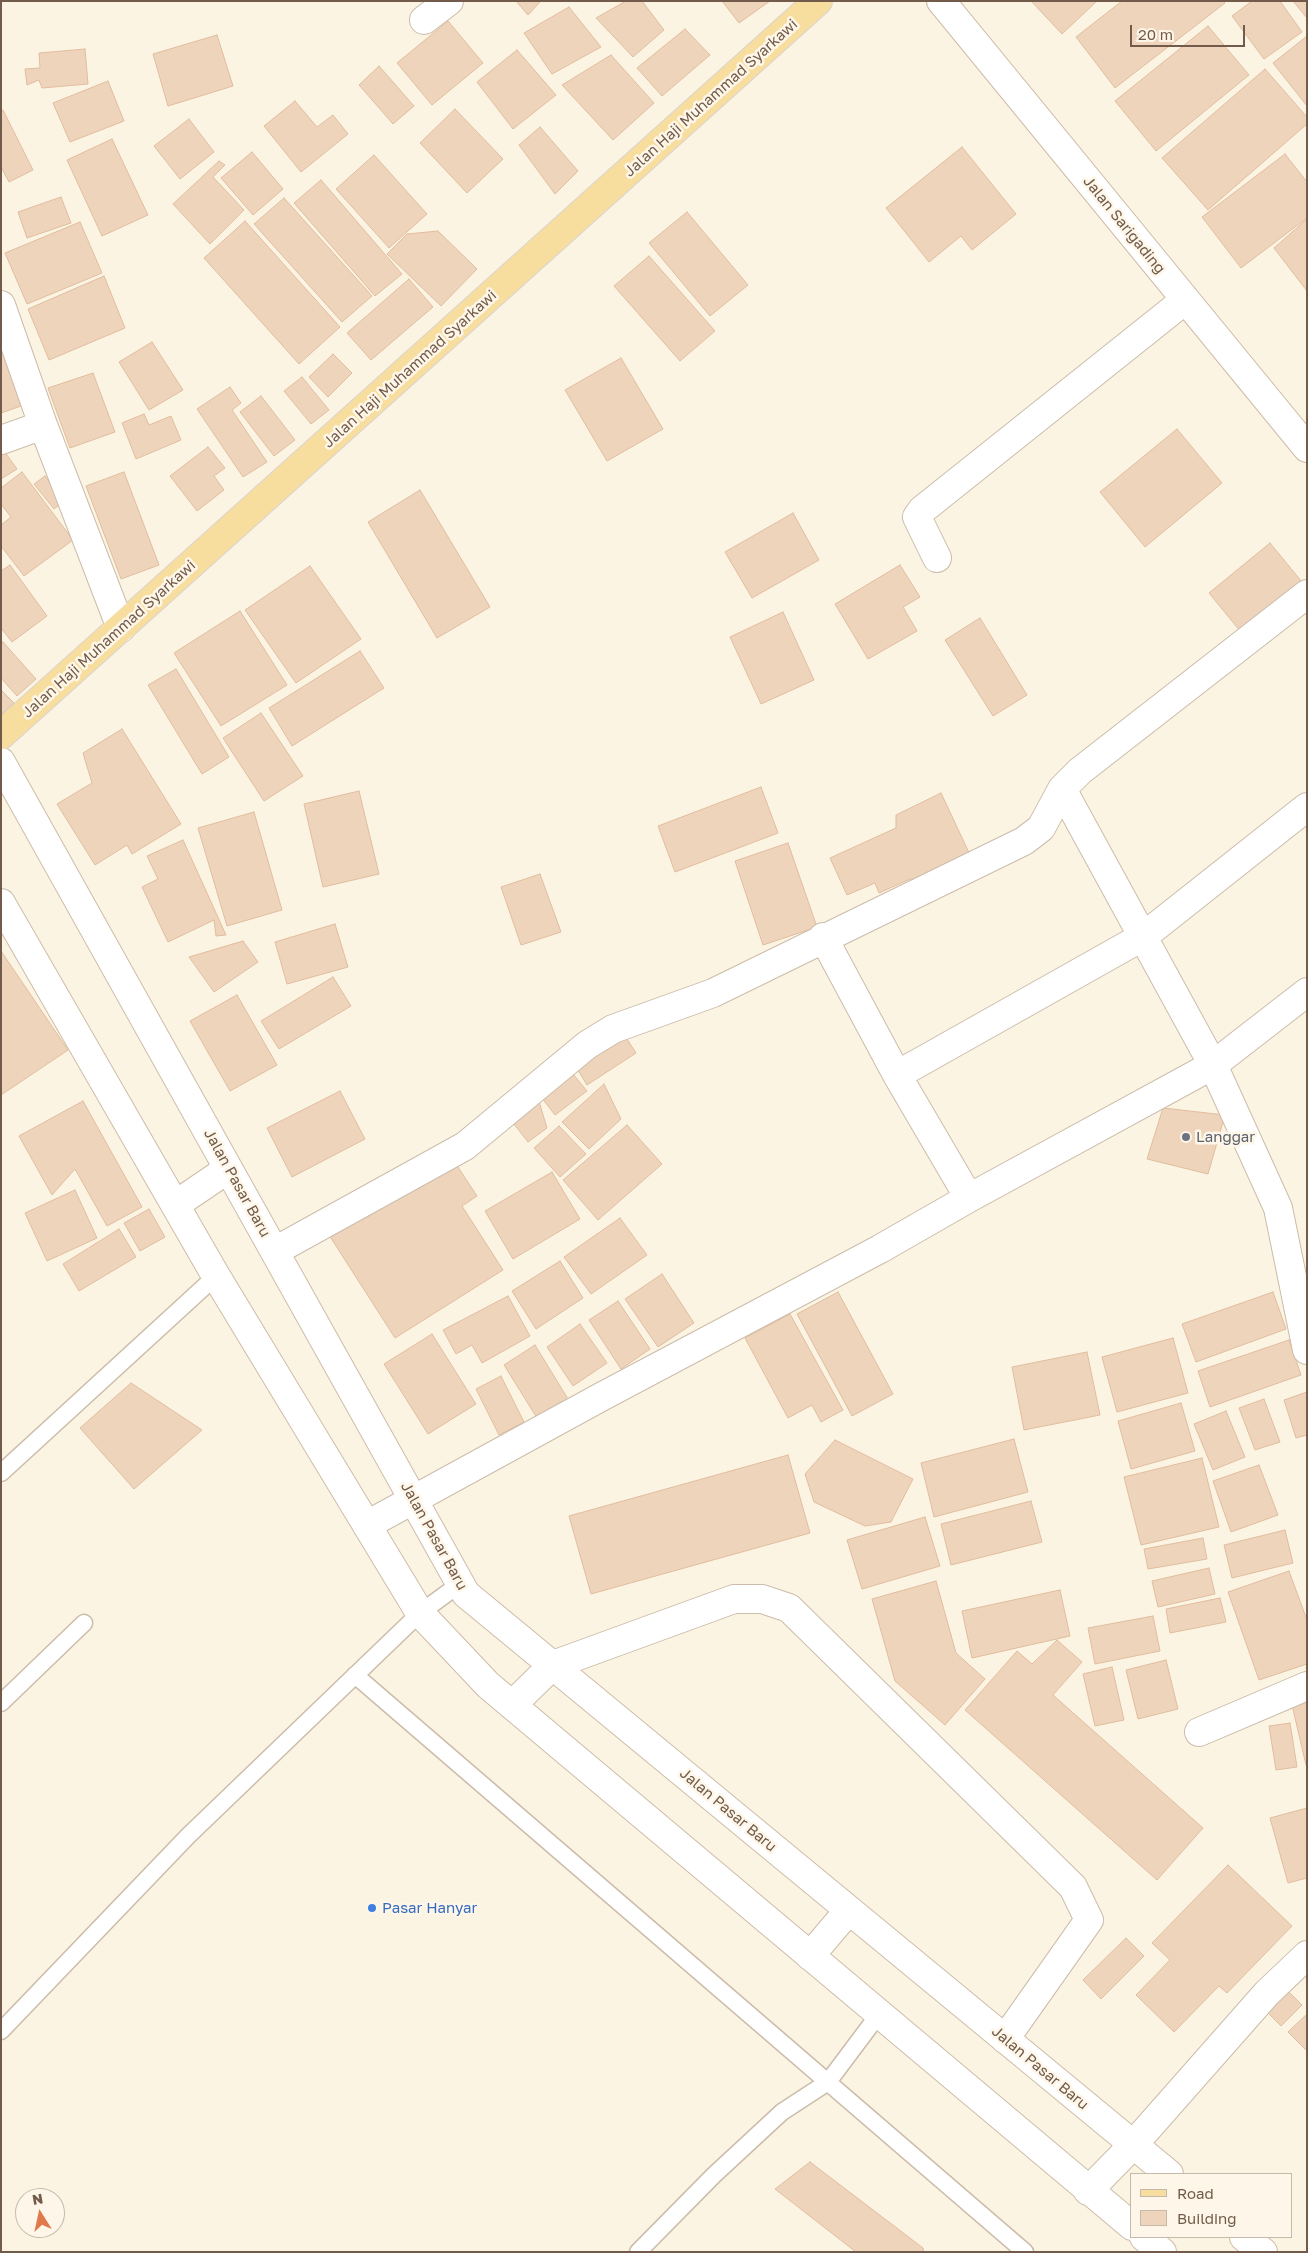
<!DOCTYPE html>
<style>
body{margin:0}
#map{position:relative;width:1308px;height:2253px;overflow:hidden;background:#fbf4e3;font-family:"Golos Text",sans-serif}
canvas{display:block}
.frame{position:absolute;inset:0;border:2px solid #725b4a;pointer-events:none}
.legend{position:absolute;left:1130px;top:2173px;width:162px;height:65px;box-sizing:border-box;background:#fef7e9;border:1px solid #c6b9a9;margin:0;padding:6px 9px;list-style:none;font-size:15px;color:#725b4a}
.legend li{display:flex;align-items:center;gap:10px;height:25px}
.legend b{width:25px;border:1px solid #c6b9a9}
.north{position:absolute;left:15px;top:2188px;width:50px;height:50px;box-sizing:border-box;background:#fef7e9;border:1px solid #c6b9a9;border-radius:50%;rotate:350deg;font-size:14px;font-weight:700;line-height:20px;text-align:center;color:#725b4a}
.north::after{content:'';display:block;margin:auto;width:18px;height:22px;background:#e07a4d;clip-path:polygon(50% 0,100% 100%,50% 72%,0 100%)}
.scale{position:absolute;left:1130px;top:25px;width:115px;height:22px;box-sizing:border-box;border:2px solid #725b4a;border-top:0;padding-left:6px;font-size:15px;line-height:18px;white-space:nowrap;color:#725b4a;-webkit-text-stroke:4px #fef7e9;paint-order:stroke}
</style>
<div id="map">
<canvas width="1308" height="2253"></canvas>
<div class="frame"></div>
<ul class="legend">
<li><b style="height:6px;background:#f7dd9e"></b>Road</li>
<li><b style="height:14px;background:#efd4bc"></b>Building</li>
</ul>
<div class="north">N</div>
<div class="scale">20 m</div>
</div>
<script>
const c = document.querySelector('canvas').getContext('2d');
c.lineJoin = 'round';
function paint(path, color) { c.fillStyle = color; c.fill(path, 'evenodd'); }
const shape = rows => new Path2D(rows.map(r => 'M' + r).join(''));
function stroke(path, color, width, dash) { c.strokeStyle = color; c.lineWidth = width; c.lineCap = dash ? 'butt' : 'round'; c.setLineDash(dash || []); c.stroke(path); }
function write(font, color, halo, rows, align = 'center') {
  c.font = font + ' "Golos Text",sans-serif'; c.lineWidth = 5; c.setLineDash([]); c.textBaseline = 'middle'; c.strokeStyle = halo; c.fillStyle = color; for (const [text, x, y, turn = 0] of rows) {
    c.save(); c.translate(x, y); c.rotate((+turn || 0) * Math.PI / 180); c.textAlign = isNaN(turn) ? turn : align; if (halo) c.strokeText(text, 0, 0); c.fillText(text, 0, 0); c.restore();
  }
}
const building = shape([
 [516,1,541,1,528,15,516,1],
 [626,1,642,1,664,30,633,57,596,18,626,1],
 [722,1,770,1,739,23,722,1],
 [1031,1,1097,1,1062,34,1031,1],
 [1122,1,1223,1,1225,3,1115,88,1076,37,1122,1],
 [1252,1,1280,1,1302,32,1264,59,1232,16,1252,1],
 [1293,1,1307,1,1307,18,1293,1],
 [569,7,601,47,552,74,524,33,569,7],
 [448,21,483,63,432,105,397,63,448,21],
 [1208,26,1249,75,1156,151,1115,101,1208,26],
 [685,29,710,55,662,96,637,68,685,29],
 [217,35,233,86,168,106,153,54,217,35],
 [1307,36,1307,106,1273,63,1307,36],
 [85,49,88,84,42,88,39,80,27,85,25,69,40,68,39,53,85,49],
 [517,50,556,95,513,129,477,82,517,50],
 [611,55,654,103,613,140,562,85,611,55],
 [379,66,414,106,393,124,359,85,379,66],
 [1265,69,1307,117,1307,124,1208,210,1162,158,1265,69],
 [108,81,124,121,70,142,53,103,108,81],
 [295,101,317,127,333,115,348,134,301,172,264,126,295,101],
 [455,109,503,159,467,193,420,143,455,109],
 [1,110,3,110,33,170,9,182,1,167,1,110],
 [189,119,214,152,180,179,154,146,189,119],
 [540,127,578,171,555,194,519,145,540,127],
 [112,139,148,215,102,236,67,160,112,139],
 [962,147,1016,214,972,250,961,236,929,262,886,208,962,147],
 [252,152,283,189,253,215,221,178,252,152],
 [1285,154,1307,182,1307,218,1241,268,1202,217,1285,154],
 [374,155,427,214,389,248,336,189,374,155],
 [219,161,225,165,213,177,244,210,210,244,173,204,219,161],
 [321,180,402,274,375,296,294,203,321,180],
 [61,197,71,223,27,238,18,212,61,197],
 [284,198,372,296,342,322,254,224,284,198],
 [687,212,748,285,710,316,649,243,687,212],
 [1307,219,1307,291,1274,248,1307,219],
 [245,221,340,327,299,364,204,258,245,221],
 [80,222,102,273,27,304,5,253,80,222],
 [438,231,477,269,441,306,387,254,407,234,438,231],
 [649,256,715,331,680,361,614,286,649,256],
 [104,276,125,328,49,360,28,309,104,276],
 [409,279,433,307,371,360,347,333,409,279],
 [1,341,24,405,1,413,1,341],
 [152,342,183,390,149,410,119,362,152,342],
 [333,354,352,373,328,397,309,377,333,354],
 [621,358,663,429,607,461,565,390,621,358],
 [93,373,115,432,70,448,48,388,93,373],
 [302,377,329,410,311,424,284,391,302,377],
 [230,387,241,403,232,410,267,462,243,477,197,409,230,387],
 [261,396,295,440,274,456,240,412,261,396],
 [144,414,149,425,171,416,181,440,136,459,122,423,144,414],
 [1177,429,1222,483,1145,547,1100,492,1177,429],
 [208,447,225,468,214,476,224,490,197,511,170,476,208,447],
 [4,451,17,469,1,479,1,453,4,451],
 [22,472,73,540,24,576,1,546,1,525,11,517,1,504,1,488,22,472],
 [124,472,159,565,121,579,86,486,124,472],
 [45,476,63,502,54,509,34,484,45,476],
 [420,490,490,607,437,638,368,522,420,490],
 [793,513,819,560,752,598,725,552,793,513],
 [1270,543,1302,582,1241,632,1209,593,1270,543],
 [10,565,47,616,12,642,1,628,1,571,10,565],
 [900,565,920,597,903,607,917,631,868,659,835,604,900,565],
 [310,566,361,639,296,683,245,610,310,566],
 [240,611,287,685,221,726,174,653,240,611],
 [783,612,814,680,761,704,730,637,783,612],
 [980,618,1027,695,993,716,945,640,980,618],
 [3,642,36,679,17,696,1,678,1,644,3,642],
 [360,651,384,688,292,746,269,708,360,651],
 [176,669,229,757,202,774,148,685,176,669],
 [1,690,14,703,1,715,1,690],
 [261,713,303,776,264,801,223,738,261,713],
 [122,729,181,824,132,854,127,845,95,865,57,804,92,783,83,753,122,729],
 [761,787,778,833,675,872,658,826,761,787],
 [359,791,379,874,323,887,304,804,359,791],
 [941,793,972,859,926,880,910,879,879,893,875,883,847,895,830,858,896,828,896,815,941,793],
 [254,812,282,910,227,926,198,828,254,812],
 [183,840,226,935,216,936,214,920,168,942,142,887,158,879,147,856,183,840],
 [788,843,817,927,763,945,735,861,788,843],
 [540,874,561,932,521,945,501,887,540,874],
 [335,924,348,967,287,984,275,942,335,924],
 [243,941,258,962,214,992,189,957,243,941],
 [1,951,68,1050,1,1095,1,951],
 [333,977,351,1006,279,1049,261,1021,333,977],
 [237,995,277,1065,230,1091,190,1021,237,995],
 [621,1030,636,1053,587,1085,573,1062,621,1030],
 [568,1068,587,1091,555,1115,538,1093,568,1068],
 [604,1084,621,1119,589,1149,562,1122,604,1084],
 [340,1091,365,1139,292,1177,267,1128,340,1091],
 [538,1098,547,1128,528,1142,510,1119,538,1098],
 [83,1101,142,1207,107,1226,75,1169,52,1195,19,1136,83,1101],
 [1163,1108,1225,1115,1208,1174,1147,1159,1163,1108],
 [627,1125,662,1164,598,1220,563,1180,627,1125],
 [559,1126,586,1154,560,1177,534,1148,559,1126],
 [452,1158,477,1196,462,1206,503,1270,395,1338,329,1235,452,1158],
 [552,1172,580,1219,513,1259,485,1211,552,1172],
 [75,1190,97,1238,47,1261,25,1213,75,1190],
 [149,1209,165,1237,140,1251,124,1223,149,1209],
 [620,1218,647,1255,591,1294,564,1257,620,1218],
 [119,1229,136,1257,79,1291,63,1264,119,1229],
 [560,1261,583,1298,536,1329,512,1291,560,1261],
 [662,1274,694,1323,658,1347,625,1299,662,1274],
 [838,1292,893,1394,852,1416,797,1314,838,1292],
 [1273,1292,1286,1329,1196,1362,1182,1324,1273,1292],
 [508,1296,530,1336,482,1363,472,1345,456,1354,443,1330,508,1296],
 [618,1301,650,1349,621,1369,589,1320,618,1301],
 [790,1314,843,1410,821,1422,812,1405,788,1418,745,1338,790,1314],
 [580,1324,607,1363,573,1386,547,1347,580,1324],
 [432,1334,476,1404,428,1434,384,1364,432,1334],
 [1173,1338,1188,1393,1117,1412,1102,1357,1173,1338],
 [1289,1340,1301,1375,1210,1407,1198,1371,1289,1340],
 [535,1345,568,1399,537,1418,504,1365,535,1345],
 [1087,1352,1100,1415,1024,1430,1012,1367,1087,1352],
 [501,1376,524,1422,499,1435,476,1389,501,1376],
 [131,1383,202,1430,134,1489,80,1428,131,1383],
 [1307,1392,1307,1435,1296,1438,1284,1400,1307,1392],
 [1264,1399,1280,1442,1255,1450,1239,1408,1264,1399],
 [1181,1403,1195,1451,1131,1469,1118,1421,1181,1403],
 [1226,1411,1245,1457,1213,1470,1194,1424,1226,1411],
 [1014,1439,1028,1492,934,1517,921,1463,1014,1439],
 [835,1440,913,1479,891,1522,865,1526,814,1502,805,1474,835,1440],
 [788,1455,810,1533,591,1594,569,1516,788,1455],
 [1202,1458,1219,1527,1141,1545,1124,1477,1202,1458],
 [1259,1465,1278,1515,1231,1532,1213,1481,1259,1465],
 [1031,1501,1042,1542,951,1565,941,1524,1031,1501],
 [925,1517,940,1566,862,1589,847,1540,925,1517],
 [1285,1530,1293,1563,1232,1578,1224,1545,1285,1530],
 [1203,1538,1207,1559,1148,1569,1144,1549,1203,1538],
 [1209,1568,1215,1594,1158,1607,1152,1581,1209,1568],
 [1289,1571,1307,1620,1307,1664,1259,1680,1228,1592,1289,1571],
 [936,1581,956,1653,985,1679,945,1725,895,1681,872,1599,936,1581],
 [1060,1590,1070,1636,972,1658,962,1611,1060,1590],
 [1220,1598,1226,1622,1170,1633,1166,1609,1220,1598],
 [1153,1616,1160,1651,1095,1664,1088,1628,1153,1616],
 [1057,1640,1082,1662,1053,1695,1203,1828,1157,1880,965,1710,1017,1651,1032,1664,1057,1640],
 [1166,1660,1178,1709,1138,1719,1126,1670,1166,1660],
 [1112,1667,1124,1720,1095,1726,1083,1674,1112,1667],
 [1307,1702,1307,1765,1306,1765,1292,1705,1307,1702],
 [1290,1723,1297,1767,1276,1770,1269,1726,1290,1723],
 [1307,1808,1307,1878,1288,1883,1270,1818,1307,1808],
 [1228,1865,1292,1926,1227,1993,1219,1986,1174,2032,1136,1995,1170,1960,1152,1943,1228,1865],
 [1126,1938,1144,1956,1101,1999,1083,1980,1126,1938],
 [1284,1987,1302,2005,1281,2026,1263,2008,1284,1987],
 [1307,2014,1307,2051,1288,2032,1307,2014],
 [810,2162,923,2248,924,2252,856,2252,775,2189,810,2162]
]);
paint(building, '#efd4bc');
stroke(building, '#e1bc9d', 1);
const lane = shape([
 [1,1473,216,1276],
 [355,1675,1025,2252],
 [1,1703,84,1623],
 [1,2031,188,1836,420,1613,461,1583],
 [638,2252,714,2175,782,2112,828,2082,879,2014]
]);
const street = shape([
 [424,20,449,1],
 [1,305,43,425,121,628],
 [1,440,43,425],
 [937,558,917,517,922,510,1185,300],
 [1062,789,1213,1065,1278,1208,1307,1350],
 [823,937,897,1075,969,1198],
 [897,1075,1144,936,1307,807],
 [275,1251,465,1146,587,1045,613,1029,713,993,1024,841,1041,828,1062,789,1080,771,1307,594],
 [367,1525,601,1397,880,1249,969,1198,1213,1065,1307,992],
 [512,1705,553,1665,734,1599,762,1599,789,1608,1073,1887,1089,1920,1005,2039],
 [1199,1732,1307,1686],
 [1088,2191,1133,2145,1267,1993,1307,1955]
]);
const secondary = shape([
 [941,1,1307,448],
 [1,762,466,1594,1169,2174],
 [1,903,216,1276,420,1613,488,1685,1132,2226],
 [175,1205,228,1169],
 [810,1956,849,1910],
 [1144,2237,1162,2252],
 [1244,2237,1263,2252]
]);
const primary = shape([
 [1,735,818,1]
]);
stroke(lane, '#ccbcaa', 19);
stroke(street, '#ccbcaa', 30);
stroke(secondary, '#cebca8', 30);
stroke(primary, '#dad4d0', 30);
stroke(lane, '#fff', 16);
stroke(street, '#fff', 28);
stroke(secondary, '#fff', 28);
stroke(primary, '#f7dd9e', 28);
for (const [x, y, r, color] of [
 [1186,1137,5,"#6b7280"],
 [372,1908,5,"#3f7fe0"]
]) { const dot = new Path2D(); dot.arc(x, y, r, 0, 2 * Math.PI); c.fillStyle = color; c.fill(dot); stroke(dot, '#fef7e9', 2); }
write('15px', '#725b4a', '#fef7e9', [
 ["Jalan Haji Muhammad Syarkawi",711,98,-42],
 ["Jalan Sarigading",1124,225,51],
 ["Jalan Haji Muhammad Syarkawi",410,369,-42],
 ["Jalan Haji Muhammad Syarkawi",109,639,-42],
 ["Jalan Pasar Baru",237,1183,61],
 ["Jalan Pasar Baru",434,1536,61],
 ["Jalan Pasar Baru",728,1810,40],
 ["Jalan Pasar Baru",1040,2068,40]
]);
write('15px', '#5b616d', '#fef7e9', [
 ["Langgar",1196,1137]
], 'left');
write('15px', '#366cbe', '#fef7e9', [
 ["Pasar Hanyar",382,1908]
], 'left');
</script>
